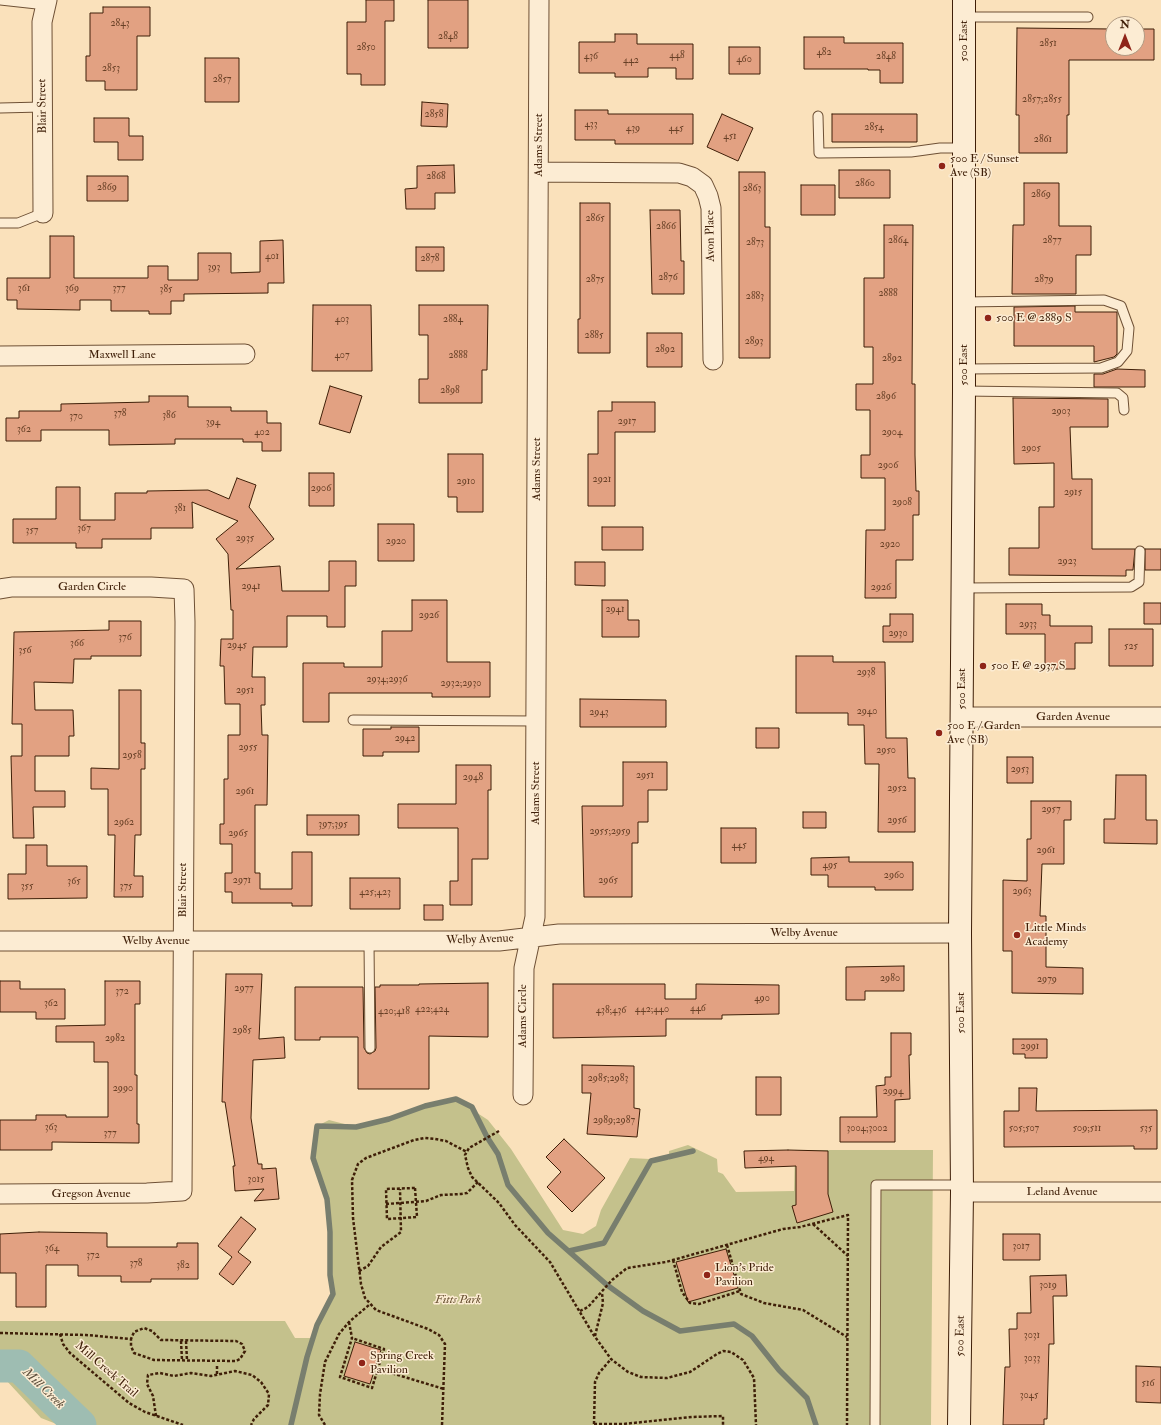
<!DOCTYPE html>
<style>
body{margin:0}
#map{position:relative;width:1161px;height:1425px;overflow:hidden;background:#fae1bb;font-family:"IM FELL Double Pica",serif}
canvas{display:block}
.north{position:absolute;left:1105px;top:16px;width:40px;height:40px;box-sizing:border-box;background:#fcecd3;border:1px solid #b09a82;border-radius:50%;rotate:0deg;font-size:11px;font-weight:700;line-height:16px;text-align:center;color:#3f1f08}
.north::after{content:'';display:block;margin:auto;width:14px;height:18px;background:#8f2418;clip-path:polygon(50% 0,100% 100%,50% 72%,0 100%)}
</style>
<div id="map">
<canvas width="1161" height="1425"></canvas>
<div class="north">N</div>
</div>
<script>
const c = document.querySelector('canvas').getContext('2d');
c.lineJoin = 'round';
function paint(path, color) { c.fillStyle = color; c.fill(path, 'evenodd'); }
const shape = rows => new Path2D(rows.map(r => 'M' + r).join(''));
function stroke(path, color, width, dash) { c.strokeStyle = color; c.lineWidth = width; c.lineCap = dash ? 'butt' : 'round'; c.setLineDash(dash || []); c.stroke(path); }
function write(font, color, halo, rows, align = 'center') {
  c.font = font + ' "IM FELL Double Pica",serif'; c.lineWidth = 3; c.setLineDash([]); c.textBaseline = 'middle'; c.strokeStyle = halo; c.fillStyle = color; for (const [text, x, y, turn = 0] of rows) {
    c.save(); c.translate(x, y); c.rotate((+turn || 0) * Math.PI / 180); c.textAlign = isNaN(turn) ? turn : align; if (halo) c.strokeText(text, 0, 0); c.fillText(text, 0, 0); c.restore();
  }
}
paint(shape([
 [456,1099,488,1120,511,1149,563,1230,583,1234,596,1226,601,1210,630,1158,669,1160,669,1151,688,1145,717,1159,718,1172,723,1174,736,1192,794,1191,795,1150,933,1150,931,1425,59,1425,41,1418,6,1380,0,1380,0,1321,285,1321,295,1338,313,1338,333,1294,327,1199,313,1158,317,1126,329,1120,356,1127,389,1119,425,1106]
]), '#c4c18c');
stroke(shape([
 [569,1251,604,1243,651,1161,693,1151],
 [291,1425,307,1357,317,1325,333,1294,330,1275,330,1232,327,1199,313,1158,317,1126,356,1127,389,1119,425,1106,456,1099,472,1107,487,1137,498,1154,508,1185,548,1233,607,1285,643,1311,680,1331,734,1324,752,1336,779,1370,807,1398,816,1425]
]), '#787e6e', 5.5);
stroke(shape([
 [0,1366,19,1366,80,1425]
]), '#9ebdb2', 33);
const building = shape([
 [366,0,394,0,394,21,385,21,385,85,361,85,361,74,347,74,347,22,366,22,366,0],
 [428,0,468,0,468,48,428,48,428,0],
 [103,7,150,7,150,36,137,36,137,90,105,90,105,81,86,81,86,56,90,56,90,13,103,13,103,7],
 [1017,28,1113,29,1113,48,1137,48,1137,29,1154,29,1154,60,1069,60,1069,115,1067,115,1067,153,1019,153,1019,115,1016,115,1017,28],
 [615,34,637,34,637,44,693,44,693,79,676,79,676,68,648,68,648,77,615,77,615,73,579,73,579,42,615,42,615,34],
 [804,37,844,37,844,43,903,43,903,83,880,83,880,70,868,70,868,69,804,69,804,37],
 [729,47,760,47,760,74,729,74,729,47],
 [205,58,239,58,239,102,205,102,205,58],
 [422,102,448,104,447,127,421,126,422,102],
 [575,110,608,110,608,114,693,114,693,144,615,144,615,140,575,140,575,110],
 [722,114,753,128,738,161,707,147,722,114],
 [832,114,917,114,917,142,832,142,832,114],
 [94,118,129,118,129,136,143,136,143,160,118,160,118,142,94,142,94,118],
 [454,165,455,193,435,193,435,209,406,209,405,189,417,188,417,166,454,165],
 [839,170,890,170,890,198,839,198,839,170],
 [739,172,765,172,765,227,770,227,770,358,739,358,739,172],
 [87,176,128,176,128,201,87,201,87,176],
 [1024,183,1059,183,1059,226,1091,226,1091,255,1076,255,1076,294,1012,294,1013,225,1024,225,1024,183],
 [801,185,835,185,835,215,801,215,801,185],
 [580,203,610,203,610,353,578,353,578,319,580,319,580,203],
 [650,210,680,210,681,261,684,261,684,294,652,294,650,210],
 [884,225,913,225,912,384,915,384,915,455,916,491,919,491,919,515,913,515,913,560,896,560,896,598,865,598,866,530,885,530,885,478,861,478,861,455,870,455,870,410,856,410,856,384,873,384,873,347,864,347,864,278,884,278,884,225],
 [50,236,74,236,74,278,148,278,148,266,168,266,168,280,198,280,198,253,231,253,231,273,260,272,260,241,283,240,284,283,268,283,268,293,184,294,184,301,171,301,171,314,149,314,149,311,111,311,111,300,80,300,80,310,17,309,17,300,7,300,7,278,50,278,50,236],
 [416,247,444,247,444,271,416,271,416,247],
 [313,305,371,305,372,371,312,371,313,305],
 [419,305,488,305,487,370,482,370,482,403,419,403,419,379,428,379,428,335,419,335,419,305],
 [1075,306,1075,312,1117,312,1117,354,1114,357,1094,362,1094,346,1014,346,1014,307,1075,306],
 [647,333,682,333,682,367,647,367,647,333],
 [1117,369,1145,370,1145,387,1094,387,1094,374,1103,374,1117,369],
 [330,386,362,396,350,433,319,424,330,386],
 [149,396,188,396,188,407,231,407,231,411,267,411,267,423,281,423,281,451,262,451,262,442,243,442,243,439,175,439,175,444,109,445,109,430,41,430,41,441,6,441,6,418,19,418,19,411,61,411,61,404,149,402,149,396],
 [1013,398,1108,399,1108,427,1070,427,1072,479,1092,479,1092,549,1135,549,1133,570,1126,570,1126,576,1009,575,1009,548,1039,548,1039,507,1054,507,1054,463,1014,464,1013,398],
 [612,402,655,402,655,432,615,432,615,506,588,506,588,454,598,454,598,411,612,411,612,402],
 [448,454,483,454,483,512,457,512,457,497,448,497,448,454],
 [309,473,334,473,334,506,309,506,309,473],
 [237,478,256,485,249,507,274,539,236,569,280,566,282,591,329,591,329,561,356,561,356,586,345,586,345,627,327,627,327,616,287,616,287,647,253,647,252,677,265,677,265,705,261,705,262,735,268,735,267,805,255,805,255,873,260,873,260,889,292,889,292,852,312,852,312,906,292,906,292,903,232,903,232,892,225,892,225,873,232,873,232,844,220,844,220,824,224,824,224,779,228,779,228,735,240,735,240,704,225,704,224,666,220,666,221,639,233,639,233,610,231,610,228,554,216,539,238,521,192,502,193,528,151,528,151,539,102,539,102,548,76,548,76,543,13,543,13,519,56,519,56,487,80,487,80,520,115,520,115,493,147,493,147,491,208,490,229,499,237,478],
 [378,524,414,524,414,561,378,561,378,524],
 [602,527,643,527,643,550,602,550,602,527],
 [1145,549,1161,549,1161,570,1145,570,1145,549],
 [575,562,605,562,605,586,575,585,575,562],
 [412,600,447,600,447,662,490,662,490,697,432,697,432,693,329,693,329,722,303,722,303,663,344,663,344,667,382,667,382,631,412,631,412,600],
 [602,600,628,600,628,620,639,620,639,637,602,637,602,600],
 [1144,603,1161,603,1161,624,1144,624,1144,603],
 [1006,604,1042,604,1042,615,1050,615,1050,626,1092,626,1092,643,1075,643,1075,669,1045,669,1045,634,1006,634,1006,604],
 [890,614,913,614,913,642,883,642,883,626,890,626,890,614],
 [109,621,141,621,141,656,91,656,91,659,74,659,73,683,34,682,35,710,73,710,74,736,69,736,69,756,35,756,35,791,65,791,65,807,33,807,34,838,13,838,11,756,22,756,22,724,12,724,14,632,109,630,109,621],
 [1109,629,1153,629,1153,666,1109,666,1109,629],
 [796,656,833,656,833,662,885,662,886,738,907,738,908,778,915,778,915,832,878,832,879,764,865,764,864,725,848,725,848,713,796,713,796,656],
 [119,690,141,690,141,743,145,743,145,769,141,769,141,835,135,835,134,876,143,876,143,897,114,897,115,835,108,835,108,789,91,789,91,768,119,769,119,690],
 [580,699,666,700,666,727,580,727,580,699],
 [391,727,419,727,419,752,383,752,383,756,363,756,363,729,391,729,391,727],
 [756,728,779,728,779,748,756,748,756,728],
 [1007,757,1033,757,1033,783,1007,783,1007,757],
 [623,762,667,762,667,790,648,790,648,822,638,822,638,843,632,843,632,897,584,897,582,806,623,806,623,762],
 [456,765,491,765,491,790,488,790,488,859,472,859,472,905,450,905,450,881,458,881,458,828,398,828,398,804,456,804,456,765],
 [1116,775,1146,775,1146,820,1157,820,1157,844,1104,843,1104,819,1115,819,1116,775],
 [1031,801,1071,801,1071,820,1064,820,1064,864,1042,864,1040,916,1046,916,1046,967,1083,968,1083,994,1012,993,1012,951,1003,951,1003,880,1027,881,1027,839,1031,839,1031,801],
 [803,812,826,812,826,828,803,828,803,812],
 [307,815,359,815,359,835,307,835,307,815],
 [721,828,756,828,756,863,721,863,721,828],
 [26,845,47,845,47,866,87,866,87,898,8,899,8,874,26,874,26,845],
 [849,857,849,862,913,862,913,890,875,890,875,887,828,887,828,875,811,875,811,858,849,857],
 [350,878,400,878,400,909,350,909,350,878],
 [424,905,443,905,443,920,424,920,424,905],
 [904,966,904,991,865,991,865,1000,846,1000,846,967,904,966],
 [226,974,262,974,259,1039,284,1037,285,1058,253,1060,251,1118,258,1164,262,1164,262,1169,276,1168,279,1199,254,1201,264,1189,235,1191,233,1166,235,1166,225,1102,222,1102,226,974],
 [0,981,20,981,20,989,65,989,65,1019,36,1019,36,1012,0,1012,0,981],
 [105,981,140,981,140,1004,135,1004,135,1075,137,1075,137,1124,139,1124,139,1143,52,1142,52,1150,0,1150,0,1120,36,1120,36,1115,66,1115,66,1117,108,1117,108,1062,94,1062,94,1042,56,1042,56,1026,105,1025,105,981],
 [488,983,488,1037,429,1036,429,1089,358,1089,358,1037,320,1037,320,1040,295,1040,295,987,363,987,364,1048,367,1053,370,1054,375,1051,376,1048,375,987,380,987,380,985,419,985,419,984,488,983],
 [553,984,665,984,665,999,696,999,696,984,779,985,779,1014,722,1015,722,1019,666,1019,666,1036,553,1038,553,984],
 [891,1033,911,1033,911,1055,909,1055,910,1099,895,1100,895,1142,840,1142,840,1117,877,1117,876,1086,885,1085,885,1077,891,1077,891,1033],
 [1013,1039,1047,1039,1047,1058,1025,1058,1025,1054,1013,1054,1013,1039],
 [582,1065,634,1066,634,1108,640,1109,637,1137,587,1134,591,1093,582,1093,582,1065],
 [756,1077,781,1077,781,1115,756,1115,756,1077],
 [1019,1088,1037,1088,1036,1111,1157,1110,1157,1149,1134,1149,1134,1146,1004,1147,1004,1111,1019,1111,1019,1088],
 [564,1139,605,1178,572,1212,547,1187,561,1172,546,1157,564,1139],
 [788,1150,828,1151,828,1194,833,1212,797,1223,792,1206,796,1205,796,1166,745,1168,744,1151,788,1150],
 [241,1217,256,1229,238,1252,251,1262,233,1285,219,1274,232,1257,218,1246,241,1217],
 [39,1232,107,1233,107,1247,177,1247,177,1243,198,1243,198,1279,151,1279,151,1282,121,1282,121,1276,78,1276,78,1265,46,1265,46,1307,16,1307,16,1273,0,1273,0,1234,39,1232],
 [1003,1234,1040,1234,1040,1260,1003,1260,1003,1234],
 [726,1249,738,1288,688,1302,676,1262,726,1249],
 [1066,1275,1067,1296,1053,1296,1054,1344,1049,1344,1047,1419,1044,1419,1044,1425,1003,1425,1005,1367,1010,1367,1009,1329,1017,1329,1017,1313,1031,1313,1030,1276,1066,1275],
 [355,1342,381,1350,370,1384,344,1376,355,1342],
 [1136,1366,1161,1367,1161,1403,1136,1402,1136,1366]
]);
paint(building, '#e2a182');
stroke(building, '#3f1f08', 1);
const lane = shape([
 [0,0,46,5],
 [964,17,1088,17],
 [0,108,42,107],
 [818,116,819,153,911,152,940,148,964,148],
 [0,223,18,223,43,213],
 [964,369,1101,368,1118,362,1127,351,1129,328,1121,306,1104,300,964,302],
 [964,391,1117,393,1123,398,1124,410],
 [962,588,1131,587,1139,582,1140,551],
 [353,720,537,721],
 [369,942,370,1048],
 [875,1425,876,1185,962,1185]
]);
const street = shape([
 [539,172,679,173,692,177,703,185,708,196,711,208,713,360],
 [43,213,42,22,47,0],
 [0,356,245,354],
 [0,589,12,587,151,587,184,589,185,622,182,1191,147,1193,0,1194],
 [962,717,1161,717],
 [0,941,499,941,559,934,960,933],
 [523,1095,524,968,535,917,539,0],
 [962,1192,1161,1192]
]);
const secondary = shape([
 [959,1425,962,1192,960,933,964,391,964,0]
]);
stroke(lane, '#6e5035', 11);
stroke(street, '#6e5035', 21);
stroke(secondary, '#3f1f08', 24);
stroke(shape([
 [499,1131,469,1148,465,1155,468,1168,472,1177,499,1203,515,1225,550,1262,593,1334,611,1359,628,1372,641,1377,667,1378,690,1372,717,1354,723,1351,731,1352,743,1360,754,1378,756,1425],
 [415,1188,417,1217,387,1219,386,1189,415,1188],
 [386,1204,426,1201,441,1195,461,1194,467,1193,478,1182],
 [813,1224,848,1256],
 [727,1245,741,1294,764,1303,803,1310,847,1337],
 [673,1260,682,1292,690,1303,699,1304,740,1291],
 [359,1271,368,1266,381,1247,401,1232,400,1189],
 [580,1311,588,1307,612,1280,627,1268,666,1262,783,1229,800,1227,848,1215,847,1425],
 [349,1322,352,1338,340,1377,372,1388,384,1349,352,1338],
 [0,1333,86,1335,131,1339,131,1346,134,1353,154,1360,236,1361,240,1359,245,1351,242,1344,236,1341,161,1340,152,1331,144,1328,134,1332,131,1339],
 [60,1334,63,1344,70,1353,129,1403,145,1412,183,1425],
 [595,1336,603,1303,602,1293],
 [181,1341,182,1360],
 [186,1341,187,1360],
 [217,1366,217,1374],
 [378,1369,444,1389],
 [156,1416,153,1396,147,1384,148,1375,160,1373,174,1376,191,1373,211,1376,235,1371,252,1375,261,1382,269,1394,268,1405,254,1419,251,1425],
 [594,1424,623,1424,692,1417,723,1416,723,1425],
 [594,1424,595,1382,599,1373,611,1359],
 [325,1425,319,1415,320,1394,325,1362,339,1334,349,1322,369,1305],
 [442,1425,445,1344,439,1335,428,1329,376,1310,365,1298,361,1284,353,1218,352,1180,358,1164,366,1158,414,1140,425,1138,435,1139,446,1141,467,1152]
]), '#3f1f08', 2.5, [3, 2]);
stroke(lane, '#fcecd3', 9);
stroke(street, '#fcecd3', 19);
stroke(secondary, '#fcecd3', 22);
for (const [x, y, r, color] of [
 [942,166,4,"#8f2418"],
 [988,318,4,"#8f2418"],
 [983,666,4,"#8f2418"],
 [939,733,4,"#8f2418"],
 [1017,935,4,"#8f2418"],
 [707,1275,4,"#8f2418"],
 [362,1363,4,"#8f2418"]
]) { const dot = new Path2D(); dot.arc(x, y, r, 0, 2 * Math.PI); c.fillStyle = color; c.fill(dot); stroke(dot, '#fcecd3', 1.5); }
write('10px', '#684026', null, [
 ["2843",120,24],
 ["2848",448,37],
 ["2851",1048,44],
 ["2850",366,48],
 ["482",824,53],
 ["448",677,56],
 ["436",591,57],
 ["2848",886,57],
 ["460",744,60],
 ["442",631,61],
 ["2853",111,69],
 ["2857",222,80],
 ["2857;2855",1042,100],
 ["2858",434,115],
 ["433",591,125],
 ["2854",874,128],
 ["439",633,129],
 ["445",676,129],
 ["451",730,137],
 ["2861",1043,140],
 ["2868",436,177],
 ["2860",865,184],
 ["2869",107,188],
 ["2863",752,189],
 ["2869",1041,195],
 ["2865",595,219],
 ["2866",666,227],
 ["2864",898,241],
 ["2877",1052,241],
 ["2873",755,243],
 ["401",272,257],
 ["2878",430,259],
 ["393",214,268],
 ["2876",668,278],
 ["2875",595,280],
 ["2879",1044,280],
 ["361",24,289],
 ["369",72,289],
 ["377",119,289],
 ["385",166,290],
 ["2888",888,294],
 ["2883",755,297],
 ["403",342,320],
 ["2884",453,320],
 ["2885",594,336],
 ["2893",754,342],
 ["2892",665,350],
 ["407",342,356],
 ["2888",458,356],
 ["2892",892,359],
 ["2898",450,391],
 ["2896",886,397],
 ["2903",1061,412],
 ["378",120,414],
 ["386",169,416],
 ["370",76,417],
 ["2917",627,422],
 ["394",213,423],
 ["362",24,430],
 ["402",262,433],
 ["2904",892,433],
 ["2905",1031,449],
 ["2906",888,466],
 ["2921",602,480],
 ["2910",466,482],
 ["2906",321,489],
 ["2915",1073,493],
 ["2908",902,503],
 ["381",180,509],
 ["367",84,529],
 ["357",32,531],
 ["2935",245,539],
 ["2920",396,542],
 ["2920",890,545],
 ["2923",1067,562],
 ["2941",251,587],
 ["2926",881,588],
 ["2941",615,610],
 ["2926",429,616],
 ["2933",1028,625],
 ["2930",898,634],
 ["376",125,638],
 ["366",77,644],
 ["2945",237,646],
 ["525",1131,647],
 ["356",25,651],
 ["2938",866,673],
 ["2934;2936",387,680],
 ["2932;2930",461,684],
 ["2951",245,691],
 ["2940",867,712],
 ["2943",599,713],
 ["2942",405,739],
 ["2955",248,748],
 ["2950",886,751],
 ["2958",132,756],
 ["2953",1020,770],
 ["2951",645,776],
 ["2948",473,778],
 ["2952",897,789],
 ["2961",245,792],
 ["2957",1051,810],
 ["2956",897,821],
 ["2962",124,823],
 ["397;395",333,825],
 ["2955;2959",610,832],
 ["2965",238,834],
 ["445",739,846],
 ["2961",1046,851],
 ["495",830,866],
 ["2960",894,876],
 ["2971",242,881],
 ["2965",608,881],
 ["365",74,882],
 ["355",27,887],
 ["375",126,887],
 ["2963",1022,892],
 ["425;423",375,893],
 ["2980",890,979],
 ["2979",1047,980],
 ["2977",244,989],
 ["372",122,992],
 ["490",762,999],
 ["362",51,1004],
 ["446",698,1009],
 ["422;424",432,1010],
 ["442;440",652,1010],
 ["438;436",611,1011],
 ["420;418",394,1012],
 ["2985",242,1031],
 ["2982",115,1039],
 ["2991",1030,1047],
 ["2985;2983",608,1079],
 ["2990",123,1089],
 ["2994",893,1092],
 ["2989;2987",614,1121],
 ["363",51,1128],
 ["3004;3002",867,1129],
 ["505;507",1024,1129],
 ["509;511",1087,1129],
 ["535",1146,1129],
 ["377",110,1134],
 ["494",766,1159],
 ["3015",256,1180],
 ["3017",1021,1247],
 ["364",52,1249],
 ["372",93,1256],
 ["378",136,1264],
 ["382",183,1266],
 ["3019",1048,1286],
 ["3031",1032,1336],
 ["3033",1032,1359],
 ["516",1148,1384],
 ["3045",1029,1396]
]);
write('12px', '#3f1f08', '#fcecd3', [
 ["500 East",964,41,-90],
 ["Blair Street",43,106,-91],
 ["Adams Street",539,145,-90],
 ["Avon Place",711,236,-91],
 ["Maxwell Lane",122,355],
 ["500 East",964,365,-90],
 ["Adams Street",537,469,-90],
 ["Garden Circle",92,587],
 ["500 East",962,689,-90],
 ["Garden Avenue",1073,717],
 ["Adams Street",536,793,-90],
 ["Blair Street",183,890,-90],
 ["Welby Avenue",804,933],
 ["Welby Avenue",480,940,-2],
 ["Welby Avenue",156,941],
 ["500 East",961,1013,-90],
 ["Adams Circle",523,1016,-90],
 ["Leland Avenue",1062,1192],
 ["Gregson Avenue",91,1194],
 ["500 East",961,1336,-89],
 ["Mill Creek Trail",106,1370,41]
]);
write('12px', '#3f1f08', '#fcecd3', [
 ["500 E / Sunset",950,159],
 ["Ave (SB)",950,173],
 ["500 E @ 2889 S",996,318],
 ["500 E @ 2937 S",991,666],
 ["500 E / Garden",947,726],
 ["Ave (SB)",947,740],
 ["Little Minds",1025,928],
 ["Academy",1025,942],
 ["Lion's Pride",715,1268],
 ["Pavilion",715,1282],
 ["Spring Creek",370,1356],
 ["Pavilion",370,1370]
], 'left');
write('italic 12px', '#675030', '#fcecd3', [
 ["Fitts Park",458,1300]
]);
write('italic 13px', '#5c4e3b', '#fcecd3', [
 ["Mill Creek",43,1389,44]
]);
</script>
